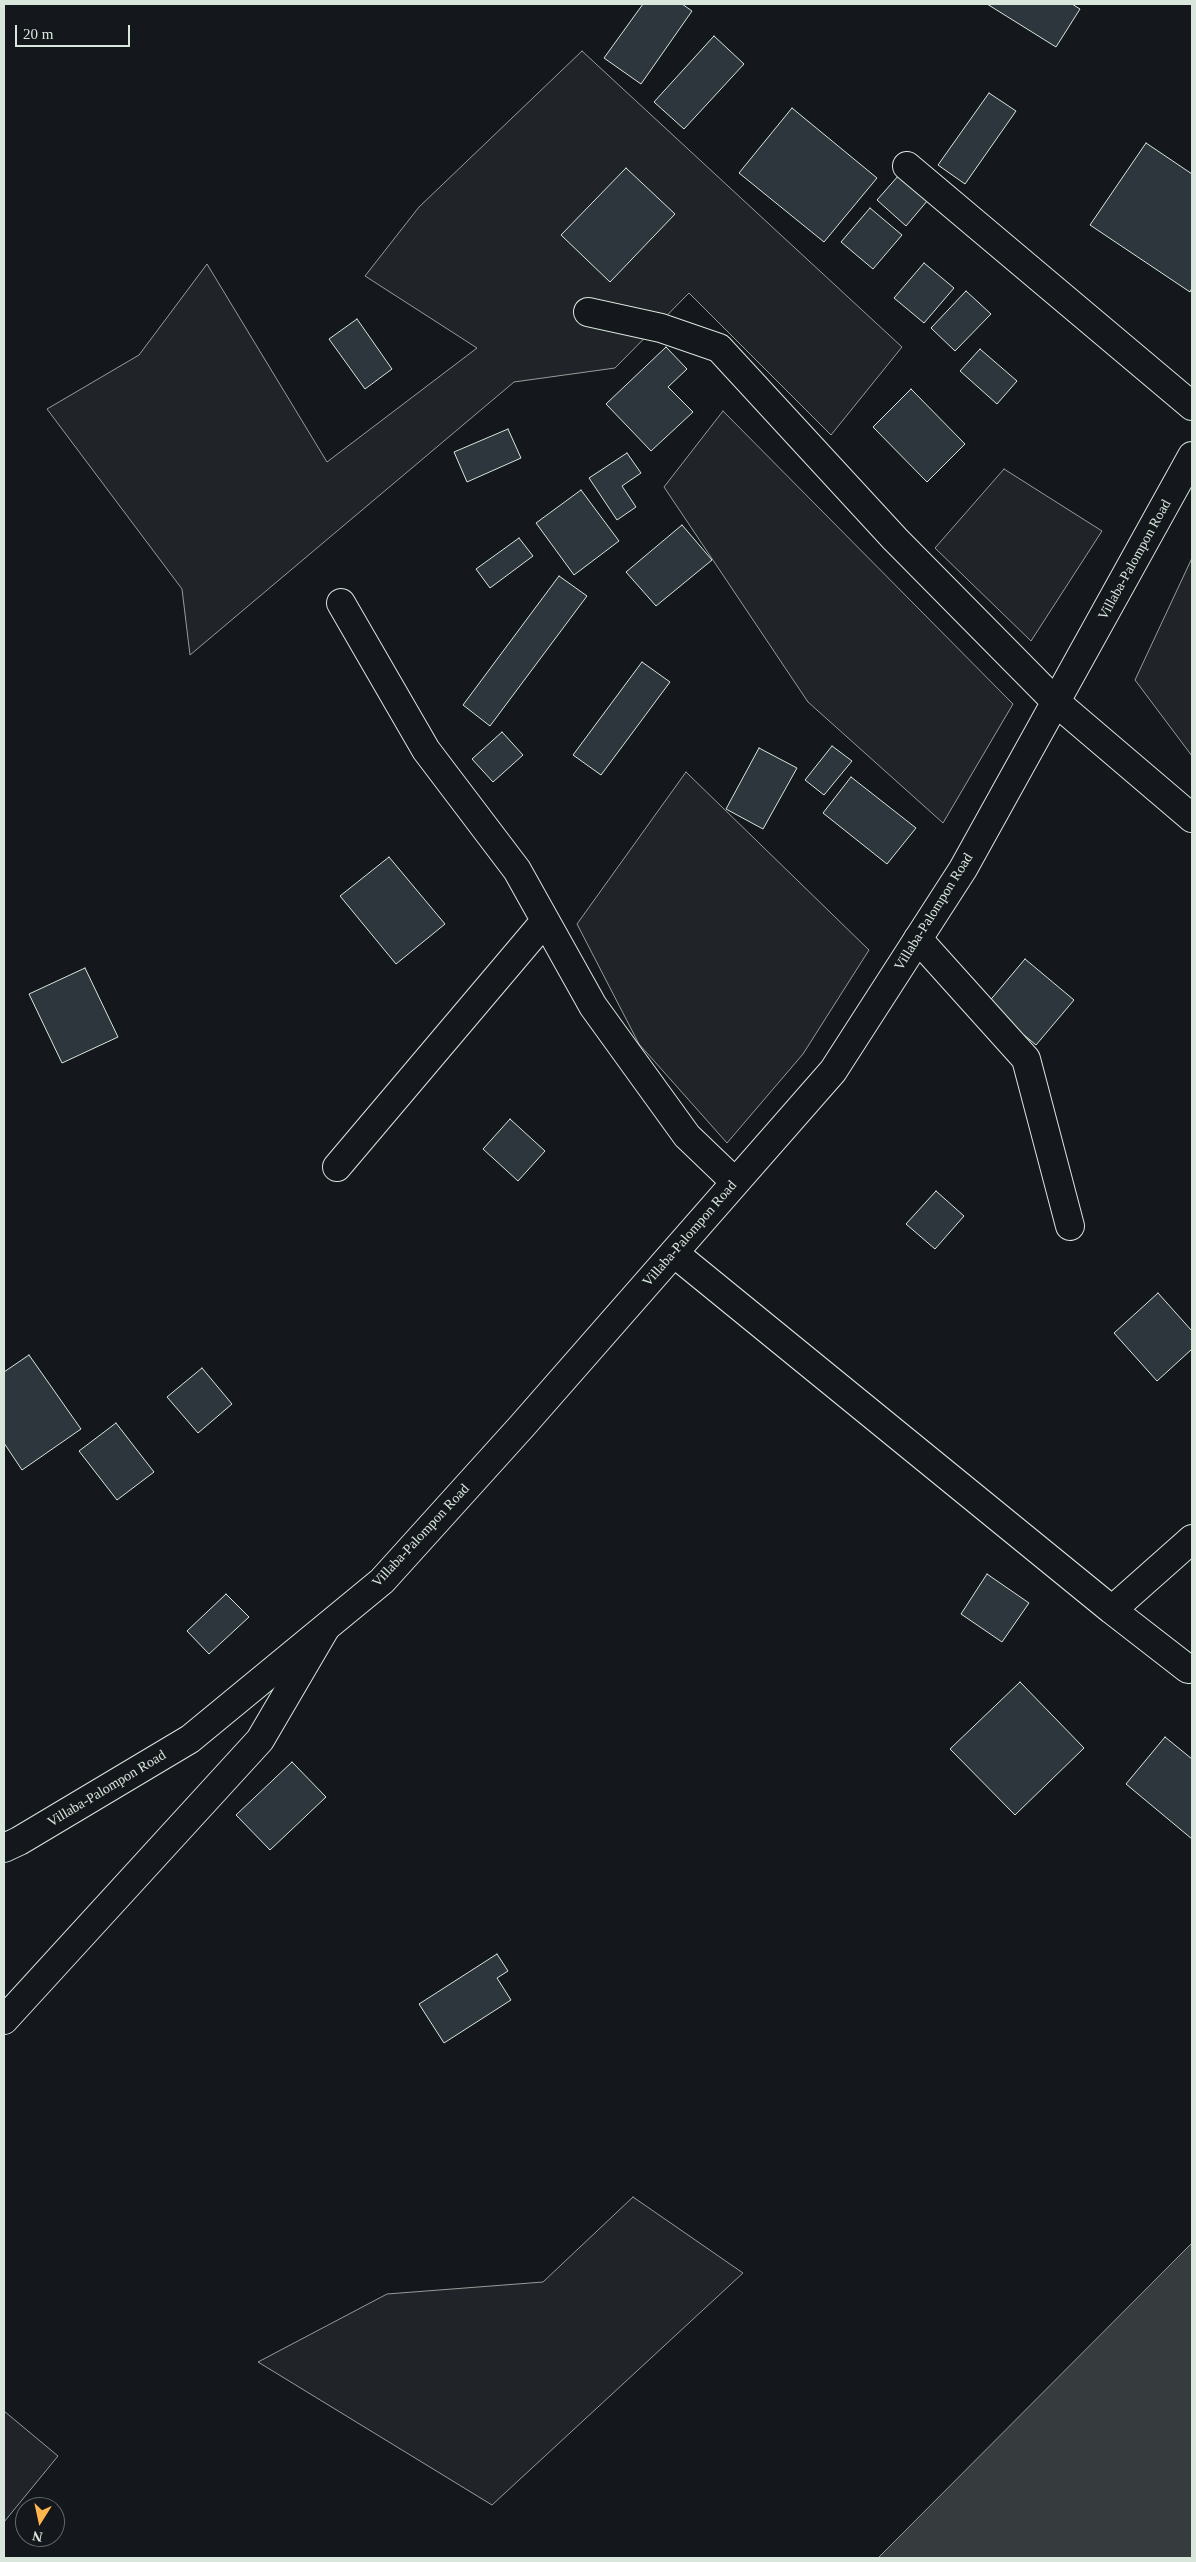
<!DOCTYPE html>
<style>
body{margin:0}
#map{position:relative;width:1196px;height:2562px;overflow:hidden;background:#14181c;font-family:Georgia,serif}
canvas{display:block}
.frame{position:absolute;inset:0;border:5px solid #d8e6dc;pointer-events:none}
.north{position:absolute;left:15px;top:2497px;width:50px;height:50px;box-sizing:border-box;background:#14181c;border:1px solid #626a69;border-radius:50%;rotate:190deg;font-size:14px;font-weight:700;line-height:20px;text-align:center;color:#d8e6dc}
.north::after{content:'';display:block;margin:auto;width:18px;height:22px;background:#ffb74d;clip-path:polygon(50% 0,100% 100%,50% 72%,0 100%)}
.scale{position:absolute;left:15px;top:25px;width:115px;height:22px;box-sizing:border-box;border:2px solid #d8e6dc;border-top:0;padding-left:6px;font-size:15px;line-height:18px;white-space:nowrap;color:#d8e6dc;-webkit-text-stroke:4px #14181c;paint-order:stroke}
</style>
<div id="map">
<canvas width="1196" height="2562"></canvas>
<div class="frame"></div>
<div class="north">N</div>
<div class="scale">20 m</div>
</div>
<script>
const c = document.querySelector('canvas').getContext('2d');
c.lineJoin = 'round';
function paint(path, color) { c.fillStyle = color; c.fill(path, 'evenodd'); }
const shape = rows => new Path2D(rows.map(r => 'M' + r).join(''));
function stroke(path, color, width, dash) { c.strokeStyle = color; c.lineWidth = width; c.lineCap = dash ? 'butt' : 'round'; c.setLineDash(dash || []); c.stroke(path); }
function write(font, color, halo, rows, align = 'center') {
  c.font = font + ' Georgia,serif'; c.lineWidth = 4; c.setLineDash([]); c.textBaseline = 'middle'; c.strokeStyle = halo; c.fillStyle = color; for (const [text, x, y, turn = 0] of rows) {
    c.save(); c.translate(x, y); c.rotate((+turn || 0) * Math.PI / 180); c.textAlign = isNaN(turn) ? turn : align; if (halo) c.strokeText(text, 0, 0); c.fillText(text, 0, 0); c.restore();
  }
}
const green = shape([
 [582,51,902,347,831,435,689,293,615,368,514,382,190,655,182,589,47,409,139,355,207,264,327,462,477,348,365,276,419,207,582,51],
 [723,411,1013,704,943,823,808,702,664,487,723,411],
 [1004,469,1102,531,1031,641,935,548,1004,469],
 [1192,558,1192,756,1135,680,1192,558],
 [686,772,869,950,803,1054,727,1143,639,1044,577,924,686,772],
 [633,2197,743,2273,492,2505,258,2362,387,2294,543,2282,633,2197],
 [4,2411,58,2456,4,2522,4,2411]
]);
paint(green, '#202428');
stroke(green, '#939e99', 1);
const water = shape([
 [1192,2243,1192,2558,878,2558,1192,2243]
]);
paint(water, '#363b3e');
stroke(water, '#939e99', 1);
const building = shape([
 [643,4,682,4,692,11,641,84,604,58,643,4],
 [987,4,1072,4,1080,9,1056,47,987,4],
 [714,36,744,64,684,129,654,102,714,36],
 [989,93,1016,111,965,184,938,165,989,93],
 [792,108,877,178,824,242,739,173,792,108],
 [1146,143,1192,174,1192,288,1190,292,1090,225,1146,143],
 [626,168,675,214,610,282,561,235,626,168],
 [899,175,928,200,906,226,877,200,899,175],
 [870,208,902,235,873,269,841,242,870,208],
 [924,263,954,288,924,323,894,298,924,263],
 [966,291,991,314,955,351,931,328,966,291],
 [357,319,392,369,365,389,329,339,357,319],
 [666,347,687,369,668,387,693,412,651,451,606,404,666,347],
 [980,349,1017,381,997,404,960,371,980,349],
 [911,389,965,444,927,482,873,427,911,389],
 [508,429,521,458,467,482,454,452,508,429],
 [627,453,641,473,622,486,636,507,617,520,589,478,627,453],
 [581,490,619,541,574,575,536,523,581,490],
 [682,525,712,560,656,606,626,572,682,525],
 [519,538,533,556,490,588,476,569,519,538],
 [559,576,587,596,490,726,463,705,559,576],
 [642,662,670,682,601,775,573,755,642,662],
 [502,732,523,755,493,782,472,759,502,732],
 [832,746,852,761,824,795,805,780,832,746],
 [759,748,797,768,763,829,726,809,759,748],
 [851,777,916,828,887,864,823,813,851,777],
 [389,857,445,924,396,964,340,896,389,857],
 [1025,959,1074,1000,1036,1045,987,1004,1025,959],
 [85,968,118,1037,62,1063,29,994,85,968],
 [510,1119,545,1151,518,1181,483,1149,510,1119],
 [936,1191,964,1216,935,1249,906,1224,936,1191],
 [1158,1293,1192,1331,1192,1349,1157,1381,1114,1333,1158,1293],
 [29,1355,81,1429,22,1470,4,1443,4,1372,29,1355],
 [202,1368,232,1404,198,1433,167,1397,202,1368],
 [116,1423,154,1472,117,1500,79,1451,116,1423],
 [987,1574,1029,1603,1002,1642,961,1614,987,1574],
 [226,1594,249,1617,209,1654,187,1631,226,1594],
 [1020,1682,1084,1748,1015,1815,950,1749,1020,1682],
 [1165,1737,1192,1759,1192,1839,1126,1784,1165,1737],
 [292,1762,326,1797,270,1850,236,1815,292,1762],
 [497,1954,508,1971,497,1978,511,2000,444,2043,419,2004,497,1954]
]);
paint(building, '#2c363c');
stroke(building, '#d8e6dc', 1);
const minor = shape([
 [907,166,1192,406],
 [588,312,661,328,719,348,895,539,1057,703,1192,818],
 [341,603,426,750,517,870,593,1006,687,1136,735,1182],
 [918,939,1026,1059,1070,1226],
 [337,1167,545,921],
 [674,1253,1112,1610,1188,1669],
 [1112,1610,1192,1539],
 [4,2020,260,1740,325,1629]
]);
const primary = shape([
 [4,1848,19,1841,190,1739,382,1581,522,1426,833,1071,963,869,1192,456]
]);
stroke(minor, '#d8e6dc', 30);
stroke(primary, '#d8e6dc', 30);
stroke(minor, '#14181c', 28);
stroke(primary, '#14181c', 28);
write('14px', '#d8e6dc', '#14181c', [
 ["Villaba-Palompon Road",1135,560,-61],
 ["Villaba-Palompon Road",934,912,-58],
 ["Villaba-Palompon Road",690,1234,-49],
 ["Villaba-Palompon Road",421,1536,-47],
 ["Villaba-Palompon Road",107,1789,-31]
]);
</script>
